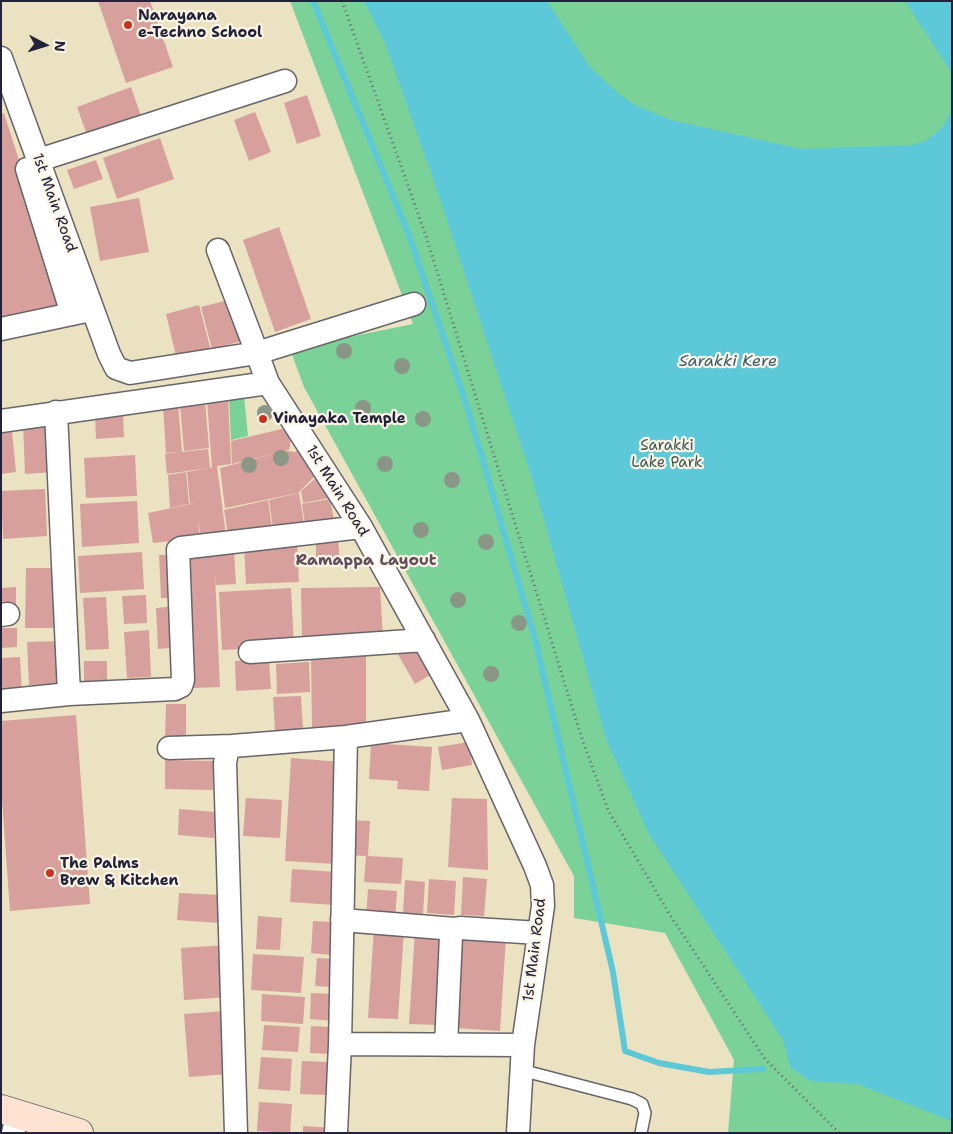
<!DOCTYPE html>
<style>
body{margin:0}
#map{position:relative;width:953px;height:1134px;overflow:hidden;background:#eae2c0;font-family:"Shantell Sans",sans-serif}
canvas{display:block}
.frame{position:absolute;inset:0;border:2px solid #22223b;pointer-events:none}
.north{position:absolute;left:20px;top:20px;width:50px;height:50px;-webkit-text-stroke:4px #fcf5e5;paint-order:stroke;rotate:95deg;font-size:14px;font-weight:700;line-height:20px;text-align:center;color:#22223b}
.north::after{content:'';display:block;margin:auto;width:18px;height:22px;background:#22223b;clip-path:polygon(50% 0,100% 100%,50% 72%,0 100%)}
</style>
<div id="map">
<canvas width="953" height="1134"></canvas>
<div class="frame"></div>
<div class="north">N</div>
</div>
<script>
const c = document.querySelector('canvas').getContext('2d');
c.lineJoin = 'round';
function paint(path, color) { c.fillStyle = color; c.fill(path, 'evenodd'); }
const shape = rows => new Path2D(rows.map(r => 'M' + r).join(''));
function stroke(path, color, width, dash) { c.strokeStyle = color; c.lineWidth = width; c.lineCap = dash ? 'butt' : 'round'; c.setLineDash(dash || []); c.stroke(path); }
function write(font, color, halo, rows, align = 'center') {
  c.font = font + ' "Shantell Sans",sans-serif'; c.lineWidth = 4.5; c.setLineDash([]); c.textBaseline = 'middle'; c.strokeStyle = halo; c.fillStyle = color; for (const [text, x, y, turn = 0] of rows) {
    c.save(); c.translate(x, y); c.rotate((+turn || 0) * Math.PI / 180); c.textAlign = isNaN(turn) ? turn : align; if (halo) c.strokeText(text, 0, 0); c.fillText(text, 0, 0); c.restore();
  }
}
paint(shape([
 [290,1,952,1,952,1133,728,1133,734,1060,665,933,574,918,574,876,304,387,290,349,413,324],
 [244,396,248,436,231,440,229,398]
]), '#7ad298');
paint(shape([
 [364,1,547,1,590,67,619,94,635,105,671,120,801,149,913,145,925,141,935,134,944,125,952,110,952,1121,857,1084,810,1081,791,1068,783,1040,649,834,606,739,533,481,436,187,385,43],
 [905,1,952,1,952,76,948,67]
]), '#5dc8d7');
stroke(shape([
 [313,1,409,235,468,410,535,639,613,972,625,1051,659,1063,709,1072,763,1069]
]), '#5dc8d7', 6);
paint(shape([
 [98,1,150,1,173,67,126,83],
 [131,87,141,116,87,135,77,107],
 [307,95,321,136,297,144,284,103],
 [255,112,271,152,249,161,234,120],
 [4,113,64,302,4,325,1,318,1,114],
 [160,138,174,179,117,199,103,158],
 [96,160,103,179,74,189,67,170],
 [139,198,149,252,100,261,90,207],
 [279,227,311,319,275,332,243,240],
 [236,298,246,340,212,349,201,307],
 [199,305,211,351,177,360,166,314],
 [228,398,231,464,217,466,226,535,201,538,198,517,200,538,153,543,148,513,196,503,190,504,187,472,208,468,167,474,165,454,179,452,166,453,163,407,178,404,182,452,208,449,210,468,212,467,207,401],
 [205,401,209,448,184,451,180,404],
 [123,413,124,437,96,439,95,414],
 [51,422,54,472,25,474,23,423],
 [286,428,291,440,289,450,232,464,231,441],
 [12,432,16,472,1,474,1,433],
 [297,446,316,475,298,493,225,508,220,468,277,453,288,451,296,452],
 [135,455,137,496,86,498,84,458],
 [186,472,189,504,170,508,168,475],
 [317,477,330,498,303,503,301,491],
 [45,489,47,536,3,539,1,491],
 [299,493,304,524,273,528,269,500],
 [330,499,334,520,305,524,302,504],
 [268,500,272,528,228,534,224,510],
 [137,501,139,543,82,547,80,504],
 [316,536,338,537,340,564,316,564],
 [297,543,299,582,246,584,244,546],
 [186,551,234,553,236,584,216,585,215,574,220,687,193,688],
 [142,552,144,589,80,593,78,556],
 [159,555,173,555,175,598,161,598],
 [26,568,57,568,57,628,25,628],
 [16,587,16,605,1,605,1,588],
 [380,587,383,637,302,640,301,588],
 [291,588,294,646,222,650,219,592],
 [146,595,147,623,124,624,122,596],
 [106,597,109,649,86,650,83,598],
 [177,606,179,647,158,649,156,608],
 [1,628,17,628,17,647,1,648],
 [149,630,151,677,127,678,124,632],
 [63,641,64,684,29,685,27,642],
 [413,641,432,674,415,684,396,651],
 [366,656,366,729,312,729,311,657],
 [20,657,22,694,1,695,1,658],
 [269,659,271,689,236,691,235,661],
 [84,661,107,661,107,685,84,685],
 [309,662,310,692,277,694,276,664],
 [301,696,303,729,275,730,273,697],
 [166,704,186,704,186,743,165,743],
 [76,715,90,904,10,911,1,786,1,721],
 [469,742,472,765,442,770,438,747],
 [371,743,432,747,429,791,397,789,398,781,369,779],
 [291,758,342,762,335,864,285,861],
 [165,760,213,761,213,790,165,789],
 [246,798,282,800,280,838,243,836],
 [452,798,487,799,488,870,448,867],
 [179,809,216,812,214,838,178,835],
 [349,820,370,821,368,856,403,858,401,884,364,882,366,856,347,855],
 [292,869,337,872,335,905,290,902],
 [463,877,487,879,484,916,461,915],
 [429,879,456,881,454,915,427,913],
 [405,880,425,882,423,914,403,913],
 [368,889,397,891,395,920,366,918],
 [179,893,220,895,219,923,177,920],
 [258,916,282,918,280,950,256,949],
 [313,921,333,922,332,955,311,953],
 [374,928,404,930,398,1019,368,1018],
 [415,931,446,933,440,1025,409,1024],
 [461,935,506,937,500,1031,455,1028],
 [226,945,229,997,184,1000,181,948],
 [253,954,304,957,301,993,251,990],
 [317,958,334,959,332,987,315,986],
 [311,993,335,994,334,1021,310,1019],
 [262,994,305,997,303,1024,261,1021],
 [225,1011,229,1074,189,1077,184,1014],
 [264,1025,300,1027,298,1052,262,1050],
 [311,1026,334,1027,332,1054,310,1053],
 [261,1057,292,1059,290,1091,258,1089],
 [302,1061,329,1062,327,1095,300,1094],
 [259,1102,292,1104,290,1133,257,1131],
 [303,1126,333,1128,332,1133,303,1133]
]), '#d7a09c');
const lane = shape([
 [521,1070,632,1099,642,1104,645,1113,641,1133]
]);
const street = shape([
 [1,58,109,354,116,368,130,373,257,353,268,383,361,527,468,720,535,866,542,885,543,906,523,1045,518,1133],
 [39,160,285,81],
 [27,169,72,314],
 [218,250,257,353,414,304],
 [1,329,86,311],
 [56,412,69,694],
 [1,421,268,383],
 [1,615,8,614],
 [250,652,424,640],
 [1,701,69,694,175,689,181,686,183,680,178,550,181,548,361,527],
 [169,748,232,746],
 [342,920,455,929],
 [340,1044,523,1045],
 [446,1045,451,936,455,929,460,928,539,933],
 [13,1133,18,1113],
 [236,1133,225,763,227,752,232,746,346,737,468,720],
 [336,1133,340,1044,346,737]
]);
const secondary = shape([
 [1,1109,79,1133]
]);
stroke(lane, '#68656a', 14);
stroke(street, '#68656a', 25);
stroke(secondary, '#68656a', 30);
stroke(shape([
 [342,1,426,236,580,733,608,810,670,915,765,1059,839,1133]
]), '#68656a', 3, [1, 4]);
stroke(lane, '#fff', 11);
stroke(street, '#fff', 22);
stroke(secondary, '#fee3d2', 28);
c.fillStyle = '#8a9686';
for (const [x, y] of [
 [344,351],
 [402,366],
 [363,408],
 [265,413],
 [423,419],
 [281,458],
 [385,464],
 [249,465],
 [452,480],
 [421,530],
 [486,542],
 [458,600],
 [519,623],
 [491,674]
]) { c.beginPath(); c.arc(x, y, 8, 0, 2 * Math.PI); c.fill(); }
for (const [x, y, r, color] of [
 [128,25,5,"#c8321e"],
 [263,419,5,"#c8321e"],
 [50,873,5,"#c8321e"]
]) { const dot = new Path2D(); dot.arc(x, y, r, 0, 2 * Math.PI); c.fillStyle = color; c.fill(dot); stroke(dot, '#fcf5e5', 2); }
write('bold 15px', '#22223b', '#fcf5e5', [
 ["Narayana",138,16],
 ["e-Techno School",138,33],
 ["Vinayaka Temple",273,419],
 ["The Palms",60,864],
 ["Brew & Kitchen",60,881]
], 'left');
write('15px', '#22223b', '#fcf5e5', [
 ["1st Main Road",54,203,70],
 ["1st Main Road",337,491,58],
 ["1st Main Road",535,950,-83]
]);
write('15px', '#3c5757', '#fcf5e5', [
 ["Sarakki",667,446],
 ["Lake Park",667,463]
]);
write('italic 16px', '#375c72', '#fcf5e5', [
 ["Sarakki Kere",728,362]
]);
write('bold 16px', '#614e5d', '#fcf5e5', [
 ["Ramappa Layout",366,561]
]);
</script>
